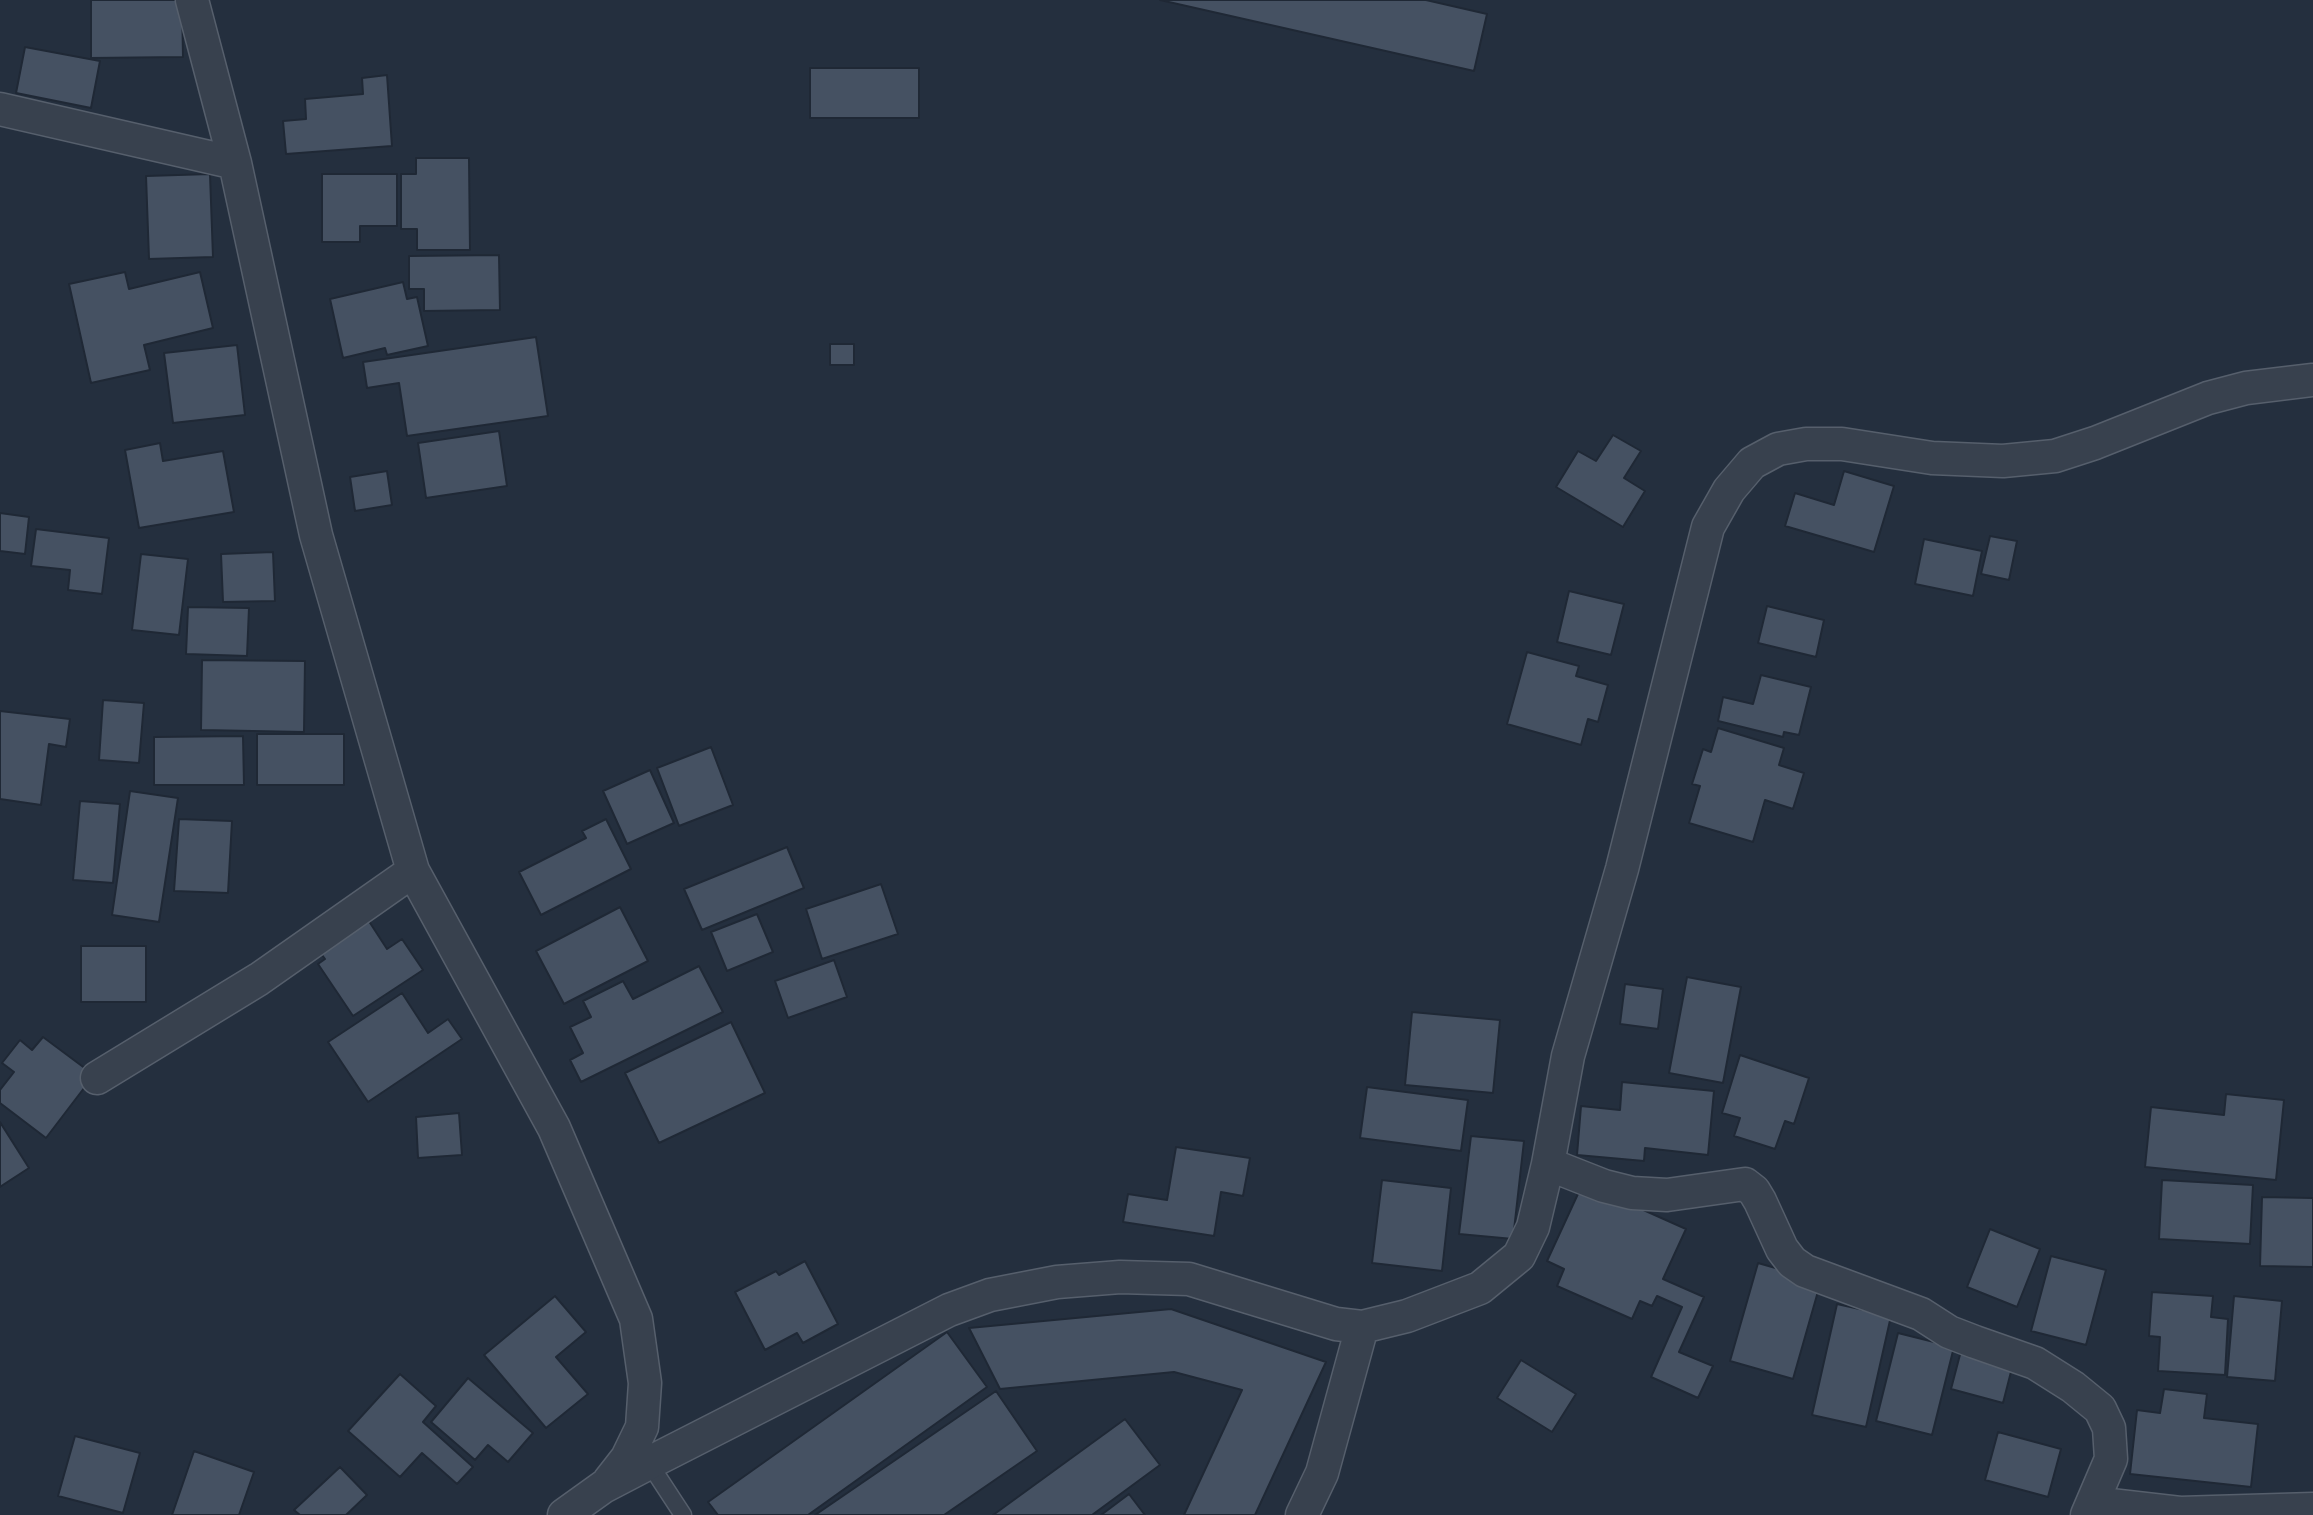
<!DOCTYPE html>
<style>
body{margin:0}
canvas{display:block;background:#242f3e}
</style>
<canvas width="2313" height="1515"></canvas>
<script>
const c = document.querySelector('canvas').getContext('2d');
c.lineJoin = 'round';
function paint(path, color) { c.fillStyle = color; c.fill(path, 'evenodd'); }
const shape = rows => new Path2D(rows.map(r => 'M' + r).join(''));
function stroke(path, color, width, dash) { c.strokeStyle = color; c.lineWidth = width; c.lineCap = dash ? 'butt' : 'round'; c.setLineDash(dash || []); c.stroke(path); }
const building = shape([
 [91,0,182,0,183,57,91,58,91,0],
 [1160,0,1426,0,1487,14,1474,71,1160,0],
 [25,47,100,61,91,108,16,93,25,47],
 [810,68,919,68,919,118,810,118,810,68],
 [387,75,392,146,286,154,283,121,306,119,305,99,363,94,362,78,387,75],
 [416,158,469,158,470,250,417,250,417,229,401,229,401,174,416,174,416,158],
 [210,174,213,257,149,259,146,176,210,174],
 [322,174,397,174,397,226,360,226,360,242,322,242,322,174],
 [499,255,500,310,424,311,424,289,409,289,409,256,499,255],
 [125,272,129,289,200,272,213,328,144,345,150,370,91,383,69,284,125,272],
 [403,282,407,299,417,297,428,346,387,355,385,348,343,358,330,299,403,282],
 [536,337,548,416,407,436,399,383,367,388,363,362,536,337],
 [830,344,854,344,854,365,830,365,830,344],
 [237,345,245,415,173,423,164,353,237,345],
 [499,431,507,486,426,498,418,443,499,431],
 [1613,435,1641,451,1624,478,1645,491,1623,527,1556,487,1578,451,1596,461,1613,435],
 [160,443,163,461,223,451,234,512,139,528,125,450,160,443],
 [387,471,392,505,355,511,350,477,387,471],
 [1844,471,1894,486,1874,552,1785,526,1795,493,1834,505,1844,471],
 [0,513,29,517,25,554,0,551,0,513],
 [36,529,109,538,102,594,68,590,70,570,31,566,36,529],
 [1990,536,2017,541,2009,580,1981,574,1990,536],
 [1924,539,1982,551,1973,596,1915,584,1924,539],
 [273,552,275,601,223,602,221,554,273,552],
 [141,554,188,559,179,635,132,630,141,554],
 [1569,591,1624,604,1611,655,1557,642,1569,591],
 [1767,606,1824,620,1816,657,1758,643,1767,606],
 [188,607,249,608,247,656,186,654,188,607],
 [1527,652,1579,666,1576,676,1608,685,1598,722,1588,719,1581,745,1507,724,1527,652],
 [202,660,305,661,304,732,201,730,202,660],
 [1761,675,1811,687,1799,735,1784,732,1783,737,1718,721,1723,697,1753,704,1761,675],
 [103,700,144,703,139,763,99,760,103,700],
 [0,711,70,719,66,747,49,744,41,805,0,799,0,711],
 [1718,728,1784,748,1779,765,1804,773,1793,809,1765,800,1753,842,1689,823,1700,786,1692,784,1703,749,1711,752,1718,728],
 [257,734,344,734,344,785,257,785,257,734],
 [243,736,244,785,154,785,154,737,243,736],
 [711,747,733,805,679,826,657,768,711,747],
 [650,770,674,823,627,844,603,791,650,770],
 [130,791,178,798,159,922,112,915,130,791],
 [80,801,120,804,113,883,73,880,80,801],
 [179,819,232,821,228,893,174,891,179,819],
 [606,819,631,869,541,915,519,872,586,838,582,831,606,819],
 [787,847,804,888,702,930,684,889,787,847],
 [881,884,898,934,822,959,806,909,881,884],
 [620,907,648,961,564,1004,536,951,620,907],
 [363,912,387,949,402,939,423,970,353,1016,318,964,325,959,314,944,363,912],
 [757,914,773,952,727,971,711,932,757,914],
 [81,946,146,946,146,1002,81,1002,81,946],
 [834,960,847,997,788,1018,775,981,834,960],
 [699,966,723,1012,581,1082,570,1060,583,1053,570,1027,591,1017,583,1001,623,981,633,999,699,966],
 [1687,977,1741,987,1723,1083,1669,1073,1687,977],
 [1625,984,1663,989,1658,1029,1620,1024,1625,984],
 [402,993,428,1033,448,1019,462,1039,368,1102,328,1042,402,993],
 [1412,1012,1500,1020,1493,1093,1405,1085,1412,1012],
 [731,1022,765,1093,659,1143,625,1073,731,1022],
 [43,1037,94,1075,46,1138,0,1103,0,1090,14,1072,2,1063,20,1040,32,1050,43,1037],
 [1740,1055,1809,1078,1794,1124,1785,1121,1775,1149,1734,1136,1740,1118,1722,1113,1740,1055],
 [1622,1082,1714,1091,1708,1155,1645,1148,1644,1161,1577,1155,1581,1106,1620,1110,1622,1082],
 [1367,1087,1468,1100,1461,1151,1360,1138,1367,1087],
 [2226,1094,2284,1100,2276,1180,2145,1167,2151,1107,2224,1115,2226,1094],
 [459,1113,462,1155,418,1158,416,1117,459,1113],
 [0,1122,29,1168,0,1187,0,1122],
 [1471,1136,1524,1141,1513,1239,1459,1234,1471,1136],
 [1176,1147,1250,1158,1243,1196,1221,1192,1214,1236,1123,1222,1128,1194,1167,1200,1176,1147],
 [1382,1180,1451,1188,1442,1271,1372,1263,1382,1180],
 [2162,1180,2253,1185,2250,1244,2159,1239,2162,1180],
 [1583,1183,1686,1229,1663,1279,1704,1297,1679,1352,1713,1366,1698,1398,1651,1377,1682,1307,1657,1296,1652,1306,1640,1301,1632,1319,1557,1286,1564,1269,1547,1261,1583,1183],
 [2262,1197,2313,1198,2313,1267,2260,1266,2262,1197],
 [1990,1229,2040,1249,2017,1307,1967,1287,1990,1229],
 [2051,1256,2106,1270,2086,1345,2031,1331,2051,1256],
 [805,1261,838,1324,803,1343,797,1333,765,1350,735,1292,776,1271,779,1275,805,1261],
 [1758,1263,1821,1281,1793,1379,1730,1361,1758,1263],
 [2152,1292,2213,1296,2211,1317,2228,1319,2225,1375,2158,1371,2160,1337,2149,1336,2152,1292],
 [555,1296,586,1332,556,1357,588,1394,546,1428,484,1355,555,1296],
 [2234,1296,2282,1301,2275,1381,2227,1377,2234,1296],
 [1837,1304,1891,1316,1866,1427,1812,1415,1837,1304],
 [1171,1309,1326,1362,1255,1515,1184,1515,1242,1390,1174,1372,1000,1389,969,1328,1171,1309],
 [947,1332,987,1387,808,1515,718,1515,708,1502,947,1332],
 [1898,1333,1954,1347,1932,1435,1876,1421,1898,1333],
 [1962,1347,2014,1360,2003,1403,1951,1389,1962,1347],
 [1521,1360,1576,1394,1552,1432,1497,1398,1521,1360],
 [400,1374,436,1406,423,1422,473,1467,457,1484,422,1453,400,1477,348,1431,400,1374],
 [468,1378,533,1433,508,1462,488,1445,475,1460,431,1422,468,1378],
 [2164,1389,2207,1394,2204,1418,2258,1424,2251,1487,2130,1474,2137,1410,2160,1413,2164,1389],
 [996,1391,1037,1451,944,1515,815,1515,996,1391],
 [1125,1419,1160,1465,1092,1515,993,1515,1125,1419],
 [1998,1432,2061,1449,2048,1497,1985,1480,1998,1432],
 [75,1436,140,1453,123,1513,58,1496,75,1436],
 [194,1451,254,1472,239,1515,172,1515,194,1451],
 [340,1467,367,1495,346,1515,300,1515,294,1510,340,1467],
 [1129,1494,1145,1515,1101,1515,1129,1494]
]);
paint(building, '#455162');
stroke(building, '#1f2835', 2);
const lane = shape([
 [649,1463,683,1515]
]);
const street = shape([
 [192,0,235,163,316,535,413,871,554,1128,636,1319,645,1383,642,1427,627,1458,609,1481],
 [0,109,235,163],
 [97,1078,259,979,413,871],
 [1548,1164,1604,1186,1632,1193,1667,1195,1745,1184,1754,1191,1760,1201,1782,1249,1792,1262,1805,1271,1921,1314,1949,1332,1975,1342,2035,1363,2073,1387,2100,1409,2109,1428,2111,1459,2087,1515],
 [2093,1503,2180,1513,2313,1509],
 [564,1515,603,1487,649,1463,949,1310,990,1295,1057,1282,1120,1277,1189,1279,1336,1324,1362,1327,1407,1316,1480,1288,1519,1256,1533,1227,1548,1164,1568,1056,1622,869,1708,527,1729,490,1752,463,1778,449,1806,444,1842,444,1932,458,2003,461,2055,456,2095,443,2208,398,2246,388,2313,380],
 [1302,1515,1322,1473,1362,1327]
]);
stroke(lane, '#565f6c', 19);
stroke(street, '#565f6c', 35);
stroke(lane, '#38414e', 16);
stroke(street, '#38414e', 32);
</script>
